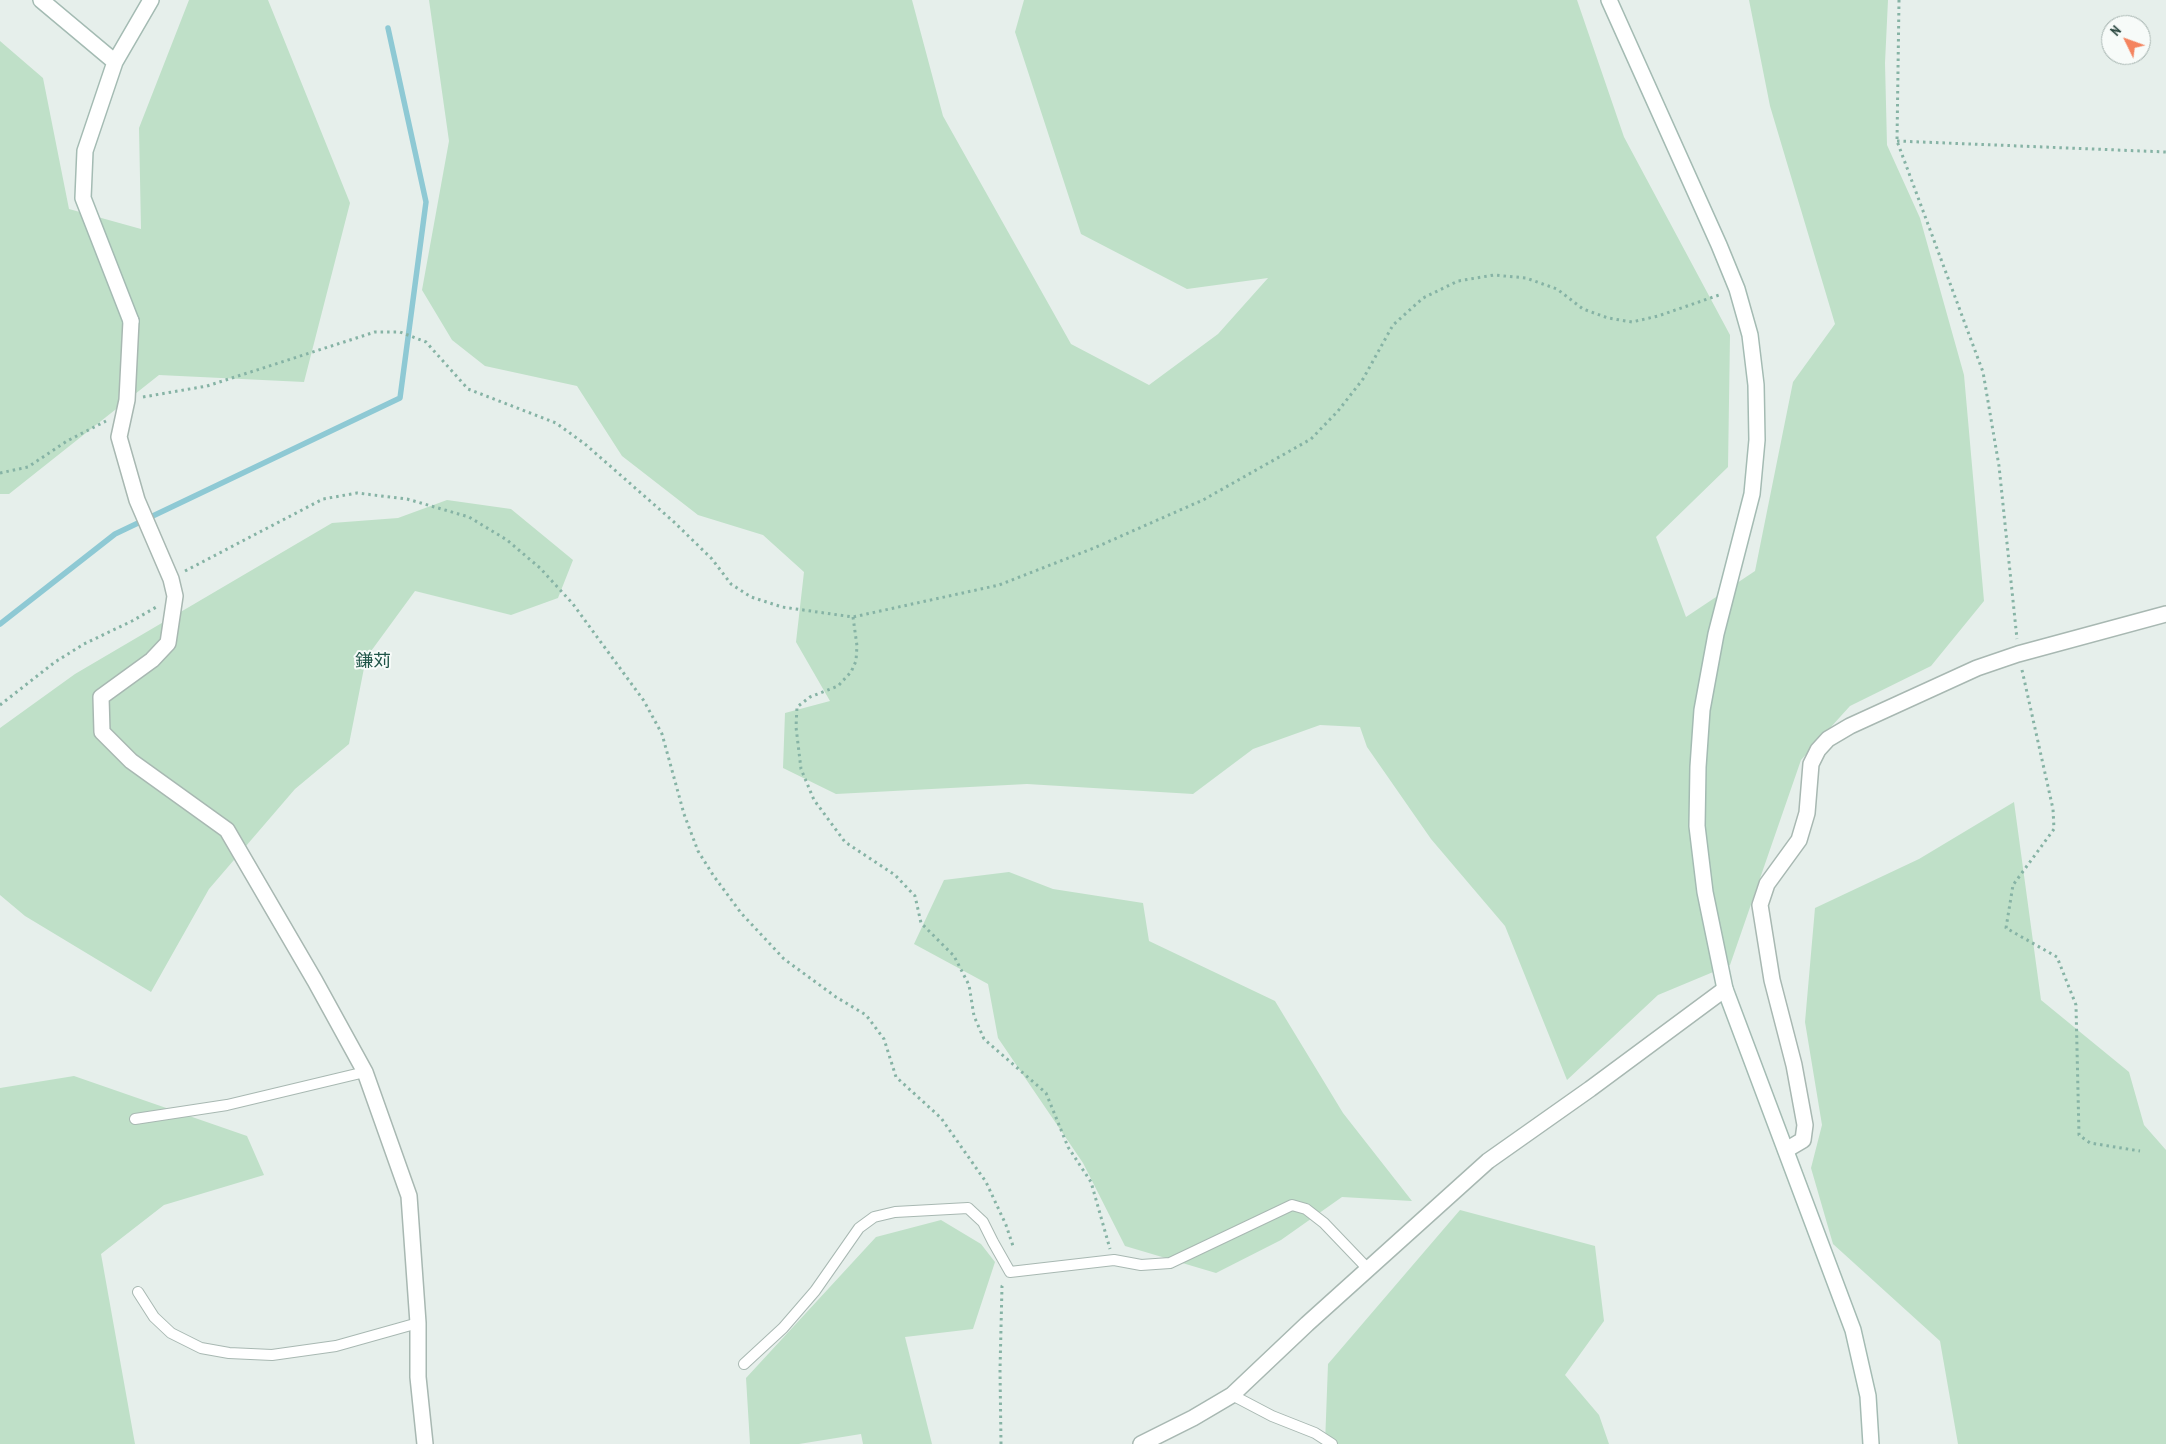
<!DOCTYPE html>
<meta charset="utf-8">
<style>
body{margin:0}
#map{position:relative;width:2166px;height:1444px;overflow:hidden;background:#e6efeb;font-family:"PT Sans Narrow",sans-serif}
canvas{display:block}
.north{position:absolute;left:2101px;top:15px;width:50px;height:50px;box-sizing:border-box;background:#f7fbf9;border:1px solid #a3b1ad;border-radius:50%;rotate:312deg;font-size:14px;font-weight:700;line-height:20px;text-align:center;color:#24423a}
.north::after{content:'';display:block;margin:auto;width:18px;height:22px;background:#f4845f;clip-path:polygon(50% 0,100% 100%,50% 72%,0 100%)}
</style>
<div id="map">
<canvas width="2166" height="1444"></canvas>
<div class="north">N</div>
</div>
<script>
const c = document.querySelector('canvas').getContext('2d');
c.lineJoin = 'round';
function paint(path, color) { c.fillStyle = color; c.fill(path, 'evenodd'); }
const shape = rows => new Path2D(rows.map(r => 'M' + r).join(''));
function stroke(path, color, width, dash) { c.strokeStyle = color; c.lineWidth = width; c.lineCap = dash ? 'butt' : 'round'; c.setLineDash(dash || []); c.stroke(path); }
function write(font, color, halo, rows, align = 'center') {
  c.font = font + ' "PT Sans Narrow","Noto Sans JP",sans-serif'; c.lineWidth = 4; c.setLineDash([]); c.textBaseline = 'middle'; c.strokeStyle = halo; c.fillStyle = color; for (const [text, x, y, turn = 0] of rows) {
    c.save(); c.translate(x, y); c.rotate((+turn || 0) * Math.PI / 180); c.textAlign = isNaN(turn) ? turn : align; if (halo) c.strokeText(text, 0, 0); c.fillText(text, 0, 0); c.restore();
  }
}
paint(shape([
 [189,0,268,0,350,203,304,382,159,375,9,494,0,494,0,41,43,78,69,209,141,229,139,128],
 [429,0,912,0,943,116,1071,344,1149,385,1218,334,1268,278,1187,289,1081,234,1015,32,1024,0,1577,0,1624,137,1730,335,1728,467,1656,537,1686,617,1755,571,1793,382,1835,324,1770,106,1749,0,1888,0,1885,63,1887,145,1920,218,1964,375,1984,601,1931,666,1850,706,1801,760,1730,965,1658,995,1567,1080,1505,926,1431,839,1367,747,1360,727,1320,725,1253,749,1193,794,1027,784,836,794,783,768,785,713,830,701,796,642,804,572,763,535,698,515,622,456,577,386,485,366,452,340,422,290,449,141],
 [447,500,511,509,573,560,558,598,511,615,415,591,366,658,349,744,295,789,209,889,151,992,25,916,0,895,0,728,75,674,332,523,398,518],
 [2014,802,2041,1000,2129,1072,2144,1125,2166,1150,2166,1444,1958,1444,1940,1341,1833,1244,1811,1168,1822,1125,1805,1022,1815,908,1919,859],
 [1009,872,1053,889,1143,903,1149,941,1275,1001,1343,1113,1412,1201,1342,1197,1281,1240,1216,1273,1125,1246,1083,1163,998,1038,988,984,914,944,944,880],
 [74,1076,247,1136,264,1175,164,1205,101,1254,135,1444,0,1444,0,1088],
 [1460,1210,1595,1246,1604,1321,1565,1375,1599,1415,1609,1444,1325,1444,1328,1364],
 [941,1220,981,1244,995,1262,973,1329,905,1337,932,1444,863,1444,861,1434,799,1444,750,1444,746,1378,876,1237]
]), '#bfe0c8');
stroke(shape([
 [0,624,115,534,400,398,426,202,388,28]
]), '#8ec9d4', 5.5);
const lane = shape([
 [135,1119,227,1105,365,1072],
 [138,1292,154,1317,171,1333,201,1348,229,1353,272,1355,336,1346,418,1323],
 [744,1364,783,1328,815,1291,859,1228,874,1217,895,1212,968,1208,983,1222,993,1242,1010,1272,1114,1260,1141,1265,1170,1263,1292,1205,1306,1209,1324,1223,1369,1270],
 [1232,1395,1272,1416,1315,1433,1332,1444]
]);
const street = shape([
 [131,321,127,400,119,437,137,500,171,579,175,596,168,643,152,660,101,697,102,732,131,761,227,830,315,981,365,1072,409,1196,418,1323,418,1377,425,1444],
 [1786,1150,1803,1140,1805,1125,1794,1065,1772,980,1760,905,1767,884,1799,840,1807,813,1811,764,1818,750,1828,739,1850,726,1977,668,2018,654,2166,614],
 [1141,1444,1193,1418,1232,1395,1307,1324,1488,1161,1590,1089,1725,989]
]);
const secondary = shape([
 [41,0,115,62],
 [1609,0,1719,245,1737,289,1750,335,1756,385,1757,440,1752,494,1716,634,1702,710,1698,767,1697,826,1705,892,1725,989,1853,1330,1868,1396,1871,1444],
 [131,321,83,198,85,151,115,62,151,0]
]);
stroke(lane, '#a8b8b2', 12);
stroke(street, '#a8b8b2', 18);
stroke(secondary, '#a4bbb3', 18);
stroke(shape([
 [1899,0,1897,141,1983,372,1999,466,2017,639],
 [1897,141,2166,152],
 [143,397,207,386,375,332,400,332,426,342,468,389,556,423,585,444,674,522,712,559,731,584,751,597,782,607,853,617,999,585,1094,548,1203,500,1311,439,1338,411,1363,379,1393,325,1423,298,1458,281,1494,275,1526,278,1557,289,1583,309,1608,318,1632,322,1658,316,1722,294],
 [0,473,28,467,67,441,106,421],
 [185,571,323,499,357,493,407,499,469,517,507,540,540,568,573,604,644,701,662,734,684,814,698,851,713,875,741,913,784,959,836,997,866,1015,884,1039,896,1077,941,1118,986,1182,1006,1225,1014,1249],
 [853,617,857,646,856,661,851,672,838,686,810,697,797,707,796,727,801,769,814,800,845,842,895,875,915,896,921,923,954,956,969,985,974,1016,984,1039,1046,1093,1068,1147,1091,1182,1110,1249],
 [2022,670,2053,809,2054,829,2013,885,2006,928,2057,957,2076,1005,2079,1135,2090,1143,2140,1151],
 [0,705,55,662,84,644,132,621,158,606],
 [1001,1444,1000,1370,1002,1286,1004,1283]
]), '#86b3a5', 3, [2.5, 4]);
stroke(lane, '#fff', 10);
stroke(street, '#fff', 15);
stroke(secondary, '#fff', 15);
write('18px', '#1f5548', '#f7fbf9', [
 ["鎌苅",373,662]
]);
</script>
